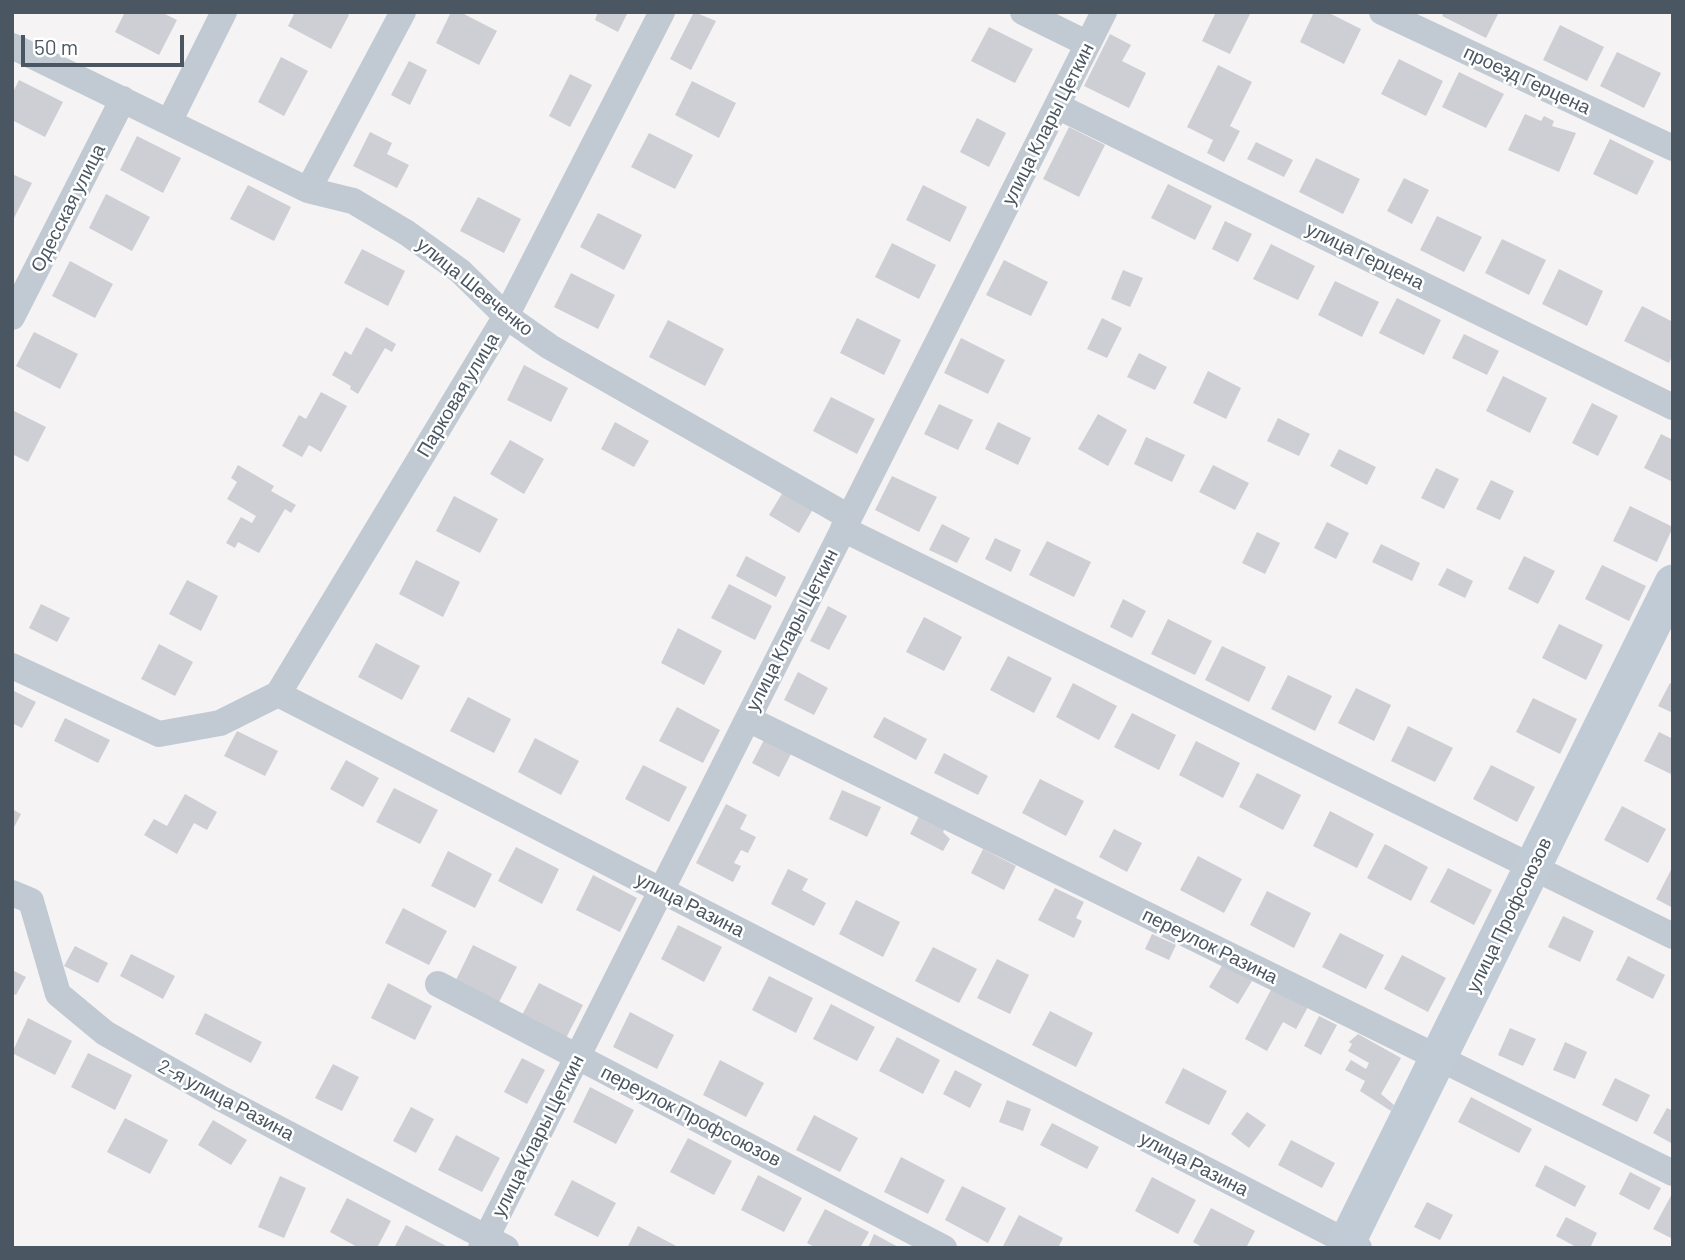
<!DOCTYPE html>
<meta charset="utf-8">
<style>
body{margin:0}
#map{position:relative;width:1685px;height:1260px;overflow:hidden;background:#f5f3f3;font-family:Barlow,sans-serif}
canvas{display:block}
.frame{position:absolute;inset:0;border:14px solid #4a5661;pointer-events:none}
.scale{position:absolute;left:21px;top:35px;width:163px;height:32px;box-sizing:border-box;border:4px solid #4a5661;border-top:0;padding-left:9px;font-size:21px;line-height:24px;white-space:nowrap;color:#4a5661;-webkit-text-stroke:5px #fff;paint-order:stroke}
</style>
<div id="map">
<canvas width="1685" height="1260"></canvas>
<div class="frame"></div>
<div class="scale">50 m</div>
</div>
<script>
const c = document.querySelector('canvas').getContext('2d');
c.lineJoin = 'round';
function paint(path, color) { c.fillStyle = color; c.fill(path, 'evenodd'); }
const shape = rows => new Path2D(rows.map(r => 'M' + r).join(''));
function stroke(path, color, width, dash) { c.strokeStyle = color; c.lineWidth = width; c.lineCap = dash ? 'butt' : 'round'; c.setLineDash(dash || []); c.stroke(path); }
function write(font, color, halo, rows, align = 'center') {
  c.font = font + ' Barlow,sans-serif'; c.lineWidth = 5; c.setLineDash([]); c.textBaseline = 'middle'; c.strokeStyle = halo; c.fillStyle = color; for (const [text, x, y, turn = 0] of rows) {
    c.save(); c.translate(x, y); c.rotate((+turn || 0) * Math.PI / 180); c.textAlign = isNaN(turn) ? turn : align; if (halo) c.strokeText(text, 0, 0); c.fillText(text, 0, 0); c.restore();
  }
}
paint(shape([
 [125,12,161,12,177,20,159,55,115,32],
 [295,12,345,12,349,15,331,49,288,26],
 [451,12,460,12,497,31,479,65,436,43],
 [598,12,628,12,618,32,595,20],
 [694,12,716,21,691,70,670,59],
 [1216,12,1251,12,1230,54,1202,41],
 [1314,12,1327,12,1361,29,1344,64,1300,42],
 [1444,12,1499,12,1486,38,1442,16],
 [1560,25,1604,47,1587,81,1543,60],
 [989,27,1033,49,1015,83,971,61],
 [1110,34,1131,45,1122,61,1146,73,1129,108,1084,86],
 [1617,52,1661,73,1644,108,1600,86],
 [281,57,308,71,284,116,258,102],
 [1399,59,1443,81,1426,116,1381,94],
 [409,61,427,70,410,105,391,95],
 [1218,65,1252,82,1230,126,1240,131,1224,162,1207,153,1213,140,1187,127],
 [1459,72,1504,94,1486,128,1442,107],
 [570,74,592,85,570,127,549,116],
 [19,80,63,102,45,137,12,120,12,94],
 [692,81,736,103,719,138,675,115],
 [1525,114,1541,121,1544,116,1554,121,1552,126,1576,133,1559,172,1508,150],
 [977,118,1006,133,989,167,960,152],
 [1069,127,1105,145,1079,197,1043,179],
 [370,132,392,143,387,154,409,165,397,188,353,166],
 [649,133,693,155,675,189,631,167],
 [137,136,181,158,163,193,120,170],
 [1610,139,1654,161,1637,195,1593,174],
 [1256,142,1293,160,1284,177,1247,159],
 [1316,158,1360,179,1343,214,1299,192],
 [12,174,32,183,14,218,12,217],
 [1404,178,1429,190,1412,224,1387,211],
 [1168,184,1212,206,1195,240,1151,218],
 [248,185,291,207,274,241,230,219],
 [923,185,967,207,950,242,906,220],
 [106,194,150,217,132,251,89,228],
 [478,197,521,219,504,253,460,231],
 [598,213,642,235,624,270,580,247],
 [1437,216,1482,237,1464,272,1420,250],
 [1225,221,1252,234,1238,262,1212,249],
 [1502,239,1546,260,1529,295,1485,273],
 [892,243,936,265,919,299,875,277],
 [1271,244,1315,266,1298,300,1253,279],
 [362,249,405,271,388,306,344,283],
 [1004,260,1048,282,1031,316,986,295],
 [70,261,113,284,95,318,52,296],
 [1559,269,1603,291,1587,326,1542,304],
 [1123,270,1143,278,1130,307,1111,299],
 [571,273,615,295,598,329,554,307],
 [1335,281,1379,302,1362,337,1318,315],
 [1397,298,1441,320,1424,355,1379,333],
 [1642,306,1673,322,1673,354,1669,363,1624,341],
 [857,318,901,340,884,375,840,353],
 [1102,318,1122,328,1107,358,1087,349],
 [668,320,724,349,705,386,649,357],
 [366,327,396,344,392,352,385,348,358,394,350,389,351,386,332,375,345,351,351,355],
 [34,332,78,354,60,389,16,366],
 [1464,334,1499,351,1487,375,1452,358],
 [961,338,1005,360,988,394,944,373],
 [1139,353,1167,367,1155,390,1127,377],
 [524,365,568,388,551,422,507,400],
 [1208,371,1241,388,1226,419,1193,403],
 [1503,376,1547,398,1530,433,1486,411],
 [321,392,347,406,321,452,309,445,302,457,282,446,299,415,306,419],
 [831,397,875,419,857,454,813,431],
 [1592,403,1618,416,1598,456,1572,443],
 [939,404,973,420,958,450,924,434],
 [12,410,46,427,28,462,12,454],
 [1098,414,1127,430,1108,466,1078,449],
 [1278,418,1310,434,1299,456,1267,441],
 [615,422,649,441,634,467,601,449],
 [998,422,1031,438,1018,465,985,449],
 [1661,434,1673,440,1673,482,1644,468],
 [1146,437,1185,455,1172,482,1134,464],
 [510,440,544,459,524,494,490,474],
 [1339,449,1376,467,1367,485,1330,466],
 [238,465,274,486,271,491,296,505,291,513,285,509,259,553,238,542,235,548,226,543,241,517,252,523,256,516,227,499,237,482,231,478],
 [1213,465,1249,483,1235,510,1199,492],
 [1436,468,1459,479,1444,509,1421,498],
 [892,476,937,497,919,532,875,510],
 [1491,480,1514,491,1500,520,1476,509],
 [783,492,813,509,799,533,769,515],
 [454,496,498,519,480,553,436,531],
 [1630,506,1673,527,1657,562,1613,541],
 [1327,522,1349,533,1336,559,1314,548],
 [942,524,970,538,957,563,929,550],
 [1257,532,1280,543,1265,574,1242,563],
 [995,538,1021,550,1011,572,985,559],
 [1047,541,1091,562,1074,597,1029,575],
 [1381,544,1420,563,1412,581,1372,562],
 [746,556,786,577,776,597,736,576],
 [1524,556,1555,571,1538,604,1508,589],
 [416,560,460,582,443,617,399,594],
 [1602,565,1646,586,1629,621,1585,599],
 [1447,568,1473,581,1465,598,1438,585],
 [187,580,218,596,201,631,169,614],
 [729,584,772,606,755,640,711,618],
 [1123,599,1146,611,1132,638,1110,627],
 [41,604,70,618,57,642,29,628],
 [828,606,847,616,829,650,810,641],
 [924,617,962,637,944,671,906,652],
 [1168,619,1212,641,1195,675,1151,654],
 [1559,624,1603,645,1586,680,1542,658],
 [678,628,722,651,704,685,661,663],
 [376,643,420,666,402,700,358,677],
 [159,644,193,662,175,696,141,679],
 [1222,646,1266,667,1249,702,1205,680],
 [1008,656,1052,678,1034,713,990,690],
 [798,672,828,688,814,715,784,700],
 [1288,675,1332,696,1315,731,1271,709],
 [1073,683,1117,706,1099,740,1056,717],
 [1670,683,1673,684,1673,713,1658,706],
 [1356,688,1391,705,1374,741,1338,723],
 [12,690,36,702,22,728,12,723],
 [468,697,511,719,494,753,450,731],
 [1533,698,1577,719,1560,754,1516,732],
 [677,707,720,730,703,763,659,741],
 [1132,713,1176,735,1159,770,1114,747],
 [884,717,927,739,916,760,873,737],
 [65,718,110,740,98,763,54,741],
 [1408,726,1453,748,1435,782,1391,761],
 [237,731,278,751,265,776,224,756],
 [1659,732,1673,739,1673,775,1644,761],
 [535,738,579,761,561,795,518,772],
 [764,740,791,754,779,777,752,763],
 [1196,741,1240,763,1223,798,1179,775],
 [944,753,988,776,978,795,934,773],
 [346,760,379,778,363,807,330,789],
 [643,765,687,787,669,822,625,799],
 [1491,765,1535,787,1517,822,1473,799],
 [1257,773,1301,795,1283,830,1239,807],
 [1040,779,1084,801,1066,836,1022,813],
 [394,788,438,810,420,844,376,822],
 [842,790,881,807,867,837,829,819],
 [185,794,217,812,207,830,194,823,177,854,144,835,154,819,167,826],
 [726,804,747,815,740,829,756,837,748,853,741,850,734,863,741,866,733,882,696,863],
 [1622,806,1666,829,1648,863,1604,840],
 [12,809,21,814,12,831],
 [1330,811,1374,834,1357,868,1313,846],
 [919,816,948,822,943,832,950,839,943,851,910,834],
 [1114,829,1142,843,1127,872,1099,857],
 [1385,844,1428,867,1411,901,1367,878],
 [516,847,559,869,542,904,498,881],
 [983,849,1016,866,1004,890,971,873],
 [448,851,492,874,475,908,431,886],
 [1198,856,1242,879,1224,913,1180,890],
 [1673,866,1673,908,1656,899],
 [1448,868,1492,890,1474,925,1430,902],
 [788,869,808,879,802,890,826,903,814,926,771,904],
 [593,875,637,898,620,932,576,910],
 [1055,888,1084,902,1076,918,1082,921,1074,938,1038,920],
 [1267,891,1311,913,1294,948,1250,925],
 [856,900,900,922,883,957,839,934],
 [403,908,447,931,429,965,385,943],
 [1563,916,1594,931,1580,962,1548,947],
 [678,925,722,947,704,982,661,959],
 [1340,933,1384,955,1366,989,1322,967],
 [1152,934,1176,945,1169,960,1145,949],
 [473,945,517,967,499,1002,456,980],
 [75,946,108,963,98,983,64,966],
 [933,947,977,969,959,1003,915,981],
 [131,954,175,976,163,999,120,976],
 [1402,955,1446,978,1428,1012,1384,989],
 [1628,956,1665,975,1653,999,1616,980],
 [997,959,1029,975,1010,1014,977,998],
 [1223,964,1252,981,1238,1004,1209,987],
 [12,970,26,977,16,995,12,993],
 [769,976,813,998,796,1033,752,1010],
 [388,983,432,1006,415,1040,371,1018],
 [539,983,583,1005,565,1040,521,1017],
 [1273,986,1309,1005,1296,1029,1283,1022,1267,1051,1245,1039],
 [831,1004,875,1027,857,1061,813,1039],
 [1050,1011,1093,1033,1076,1067,1032,1045],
 [630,1012,674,1035,657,1069,613,1047],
 [205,1013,262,1042,251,1063,195,1034],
 [1319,1016,1337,1025,1321,1055,1304,1046],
 [28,1018,72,1041,55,1075,12,1053],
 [1510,1028,1536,1039,1523,1066,1498,1055],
 [1358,1034,1401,1058,1381,1094,1394,1105,1391,1111,1360,1091,1365,1081,1345,1070,1351,1060,1366,1069,1369,1063,1348,1051,1352,1044,1349,1042],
 [897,1037,940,1060,923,1094,879,1071],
 [1565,1042,1587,1052,1575,1079,1553,1070],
 [88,1053,132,1075,115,1110,71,1087],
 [522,1058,545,1070,527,1104,504,1092],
 [720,1060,764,1083,746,1117,703,1095],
 [333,1064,359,1077,342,1111,315,1098],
 [1183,1068,1227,1091,1209,1125,1165,1103],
 [955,1070,982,1084,970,1108,943,1094],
 [1615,1078,1650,1095,1637,1122,1602,1105],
 [590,1087,634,1110,616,1144,573,1122],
 [1471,1097,1532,1129,1519,1153,1458,1122],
 [1007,1100,1031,1109,1023,1131,999,1122],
 [411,1107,434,1119,416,1153,393,1141],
 [1667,1108,1673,1111,1673,1144,1653,1133],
 [1247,1112,1266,1125,1249,1148,1231,1134],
 [814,1115,858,1138,840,1172,796,1150],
 [125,1118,168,1140,150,1174,107,1152],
 [213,1120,247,1140,231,1165,198,1145],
 [1052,1123,1099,1147,1087,1169,1040,1145],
 [456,1135,500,1158,482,1192,438,1170],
 [688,1138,732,1161,714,1195,670,1172],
 [1291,1140,1335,1163,1322,1188,1278,1165],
 [901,1157,945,1180,928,1214,884,1192],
 [1545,1165,1586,1186,1575,1207,1535,1186],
 [1630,1172,1661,1188,1649,1210,1619,1194],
 [758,1175,802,1198,784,1232,741,1210],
 [280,1176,306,1188,284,1238,258,1227],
 [1152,1177,1196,1200,1178,1234,1135,1211],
 [572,1180,616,1203,598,1237,554,1215],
 [962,1186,1006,1208,988,1243,945,1220],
 [1673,1192,1673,1239,1653,1229],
 [347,1198,391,1221,377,1248,359,1248,330,1232],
 [1427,1202,1453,1215,1440,1240,1414,1227],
 [1211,1208,1255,1231,1246,1248,1204,1248,1193,1242],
 [825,1209,869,1232,860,1248,816,1248,807,1243],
 [1019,1215,1063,1238,1058,1248,1002,1248],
 [1566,1217,1597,1233,1590,1248,1578,1248,1556,1236],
 [406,1225,450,1248,394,1248],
 [638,1226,680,1248,627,1248],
 [874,1234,900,1248,868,1248]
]), '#cdcfd5');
stroke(shape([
 [1023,12,1088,44],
 [1382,12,1673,148],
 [12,46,308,190,353,201,407,233,460,271,506,316,550,347,849,517],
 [1057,106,1673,407],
 [169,122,224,12],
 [308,190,403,12],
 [12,317,123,99],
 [843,529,1673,936],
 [12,666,159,734,220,723,278,694,1359,1248],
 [278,694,506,316,662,12],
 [748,719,1673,1173],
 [12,893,31,901,58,994,105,1033,220,1098,506,1248],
 [438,984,944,1248],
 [481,1248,1104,12]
]), '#c1cad2', 26);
stroke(shape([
 [1344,1248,1673,583]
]), '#c1cbd6', 37);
write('19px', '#4a5661', '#fff', [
 ["проезд Герцена",1527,80,25],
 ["улица Клары Цеткин",1048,124,-63],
 ["Одесская улица",68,208,-63],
 ["улица Герцена",1365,256,26],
 ["улица Шевченко",475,287,39],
 ["Парковая улица",458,395,-59],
 ["улица Клары Цеткин",792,630,-63],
 ["улица Разина",690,905,27],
 ["улица Профсоюзов",1509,915,-64],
 ["переулок Разина",1210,946,26],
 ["2-я улица Разина",226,1100,28],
 ["переулок Профсоюзов",691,1116,27],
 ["улица Клары Цеткин",538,1136,-63],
 ["улица Разина",1194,1164,27]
]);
</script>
